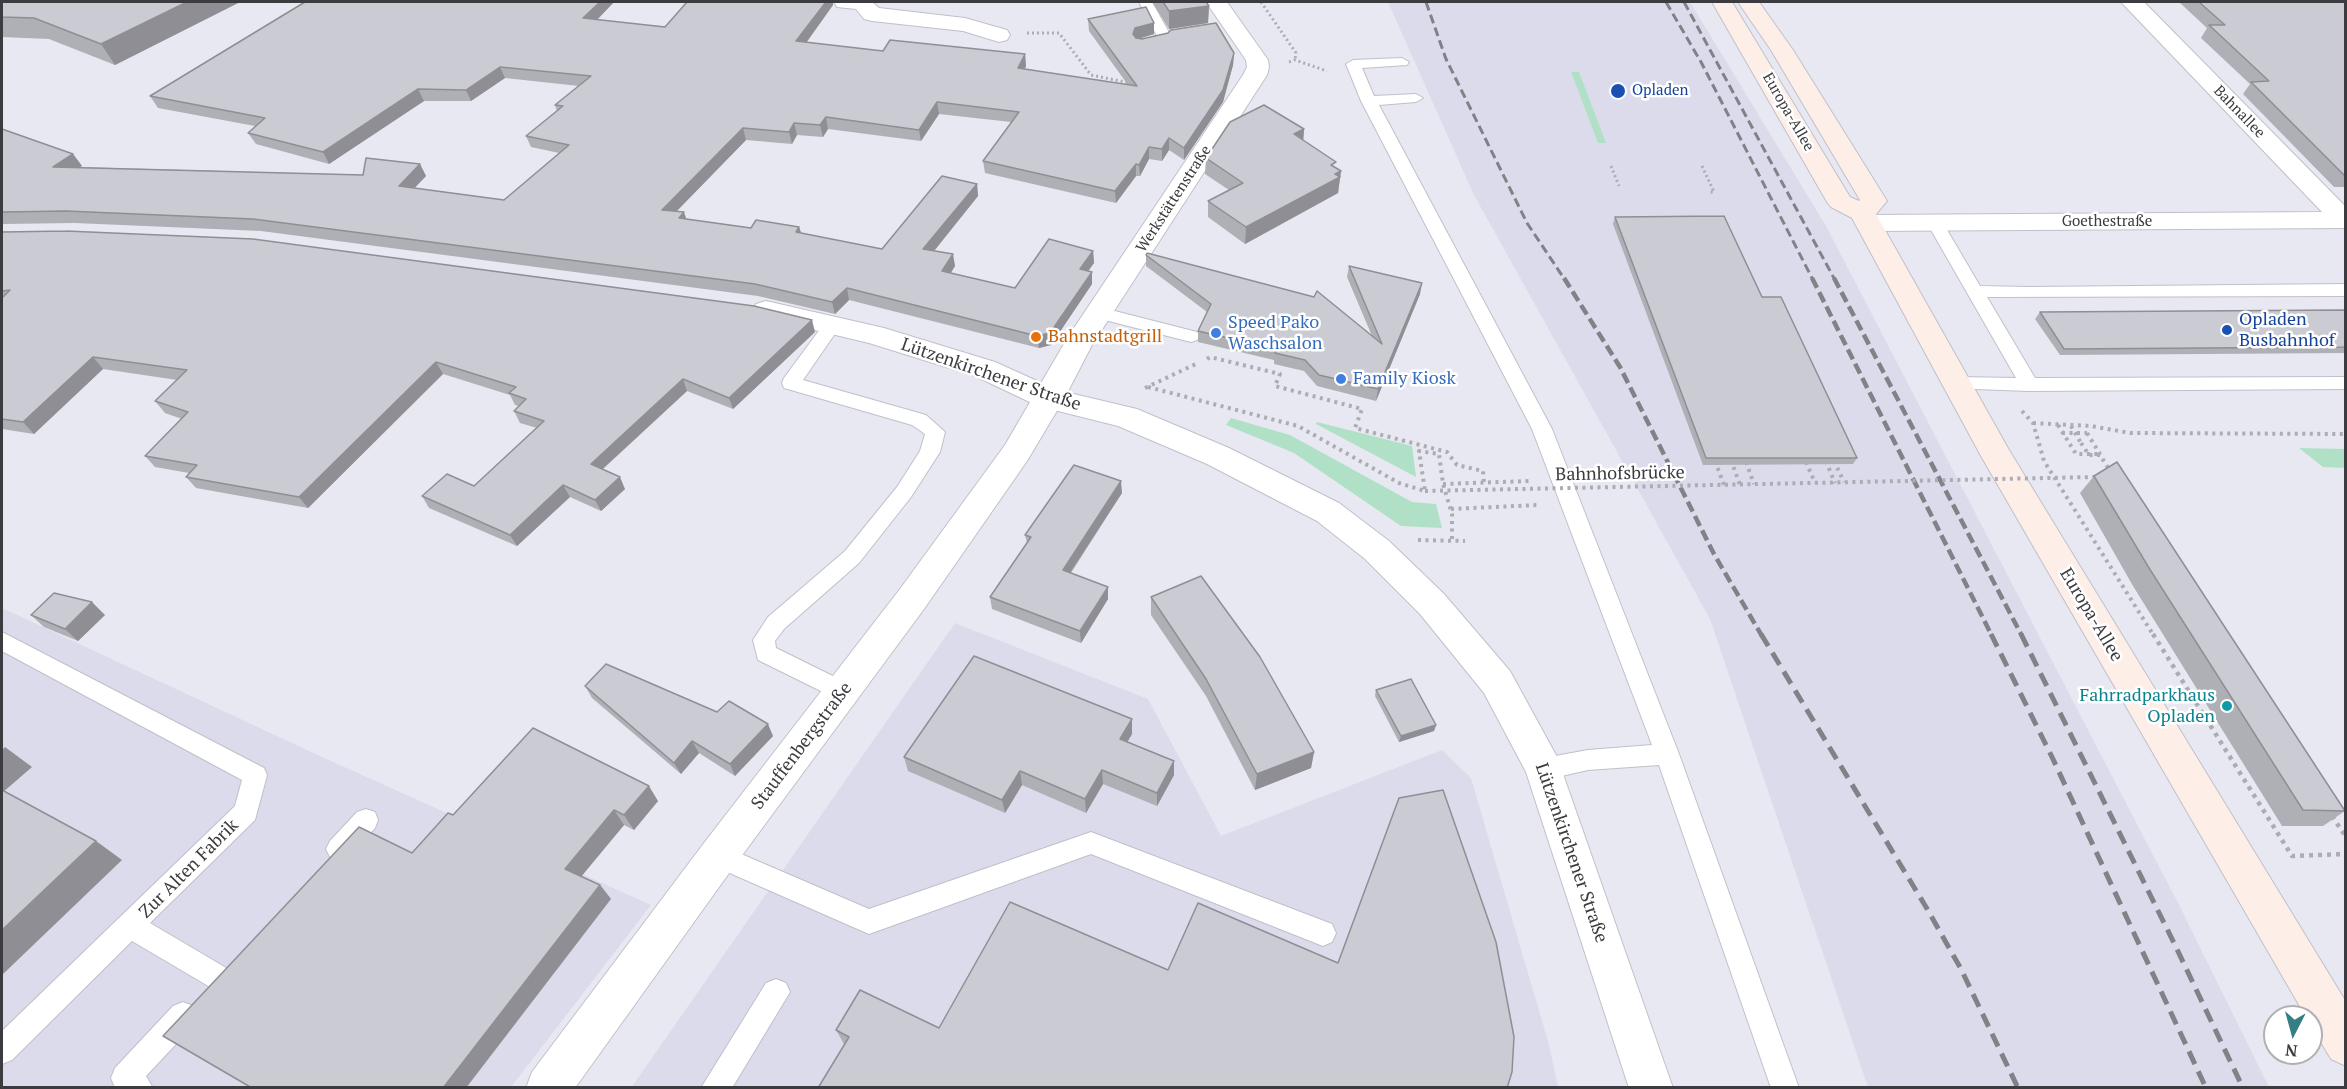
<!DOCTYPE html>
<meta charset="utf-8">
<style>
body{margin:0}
#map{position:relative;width:2347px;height:1089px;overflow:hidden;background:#e8e8f2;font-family:"PT Serif",serif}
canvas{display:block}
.frame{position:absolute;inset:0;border:3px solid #3c3c40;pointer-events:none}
.north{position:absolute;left:2263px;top:1005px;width:60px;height:60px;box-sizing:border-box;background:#fff;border:2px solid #b1b1b3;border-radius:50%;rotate:186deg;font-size:16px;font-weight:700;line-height:24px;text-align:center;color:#3c3c40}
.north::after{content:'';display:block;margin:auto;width:21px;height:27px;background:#357e81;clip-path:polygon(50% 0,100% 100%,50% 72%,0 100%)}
</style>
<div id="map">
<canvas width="2347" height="1089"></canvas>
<div class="frame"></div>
<div class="north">N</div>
</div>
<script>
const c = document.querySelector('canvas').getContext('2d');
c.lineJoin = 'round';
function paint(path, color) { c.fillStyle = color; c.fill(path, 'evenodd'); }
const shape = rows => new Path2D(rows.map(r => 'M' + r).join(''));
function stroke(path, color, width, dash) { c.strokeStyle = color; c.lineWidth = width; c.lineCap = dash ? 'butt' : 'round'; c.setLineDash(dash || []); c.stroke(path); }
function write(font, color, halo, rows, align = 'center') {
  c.font = font + ' "PT Serif",serif'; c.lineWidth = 5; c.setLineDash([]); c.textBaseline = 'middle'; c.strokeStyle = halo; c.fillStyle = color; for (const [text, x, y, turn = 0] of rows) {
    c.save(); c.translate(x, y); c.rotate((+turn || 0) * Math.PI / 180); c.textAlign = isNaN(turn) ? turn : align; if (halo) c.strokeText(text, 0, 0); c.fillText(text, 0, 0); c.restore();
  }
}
paint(shape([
 [1388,2,1690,2,1826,226,2179,905,2269,1087,1868,1087,1710,619,1474,195],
 [2,608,322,757,651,905,511,1087,2,1087],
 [955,623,1148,699,1221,836,1442,750,1471,778,1549,1045,1558,1087,631,1088]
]), '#dbdbec');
paint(shape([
 [1571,72,1579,72,1606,143,1598,143],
 [1231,418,1290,435,1412,502,1436,504,1442,528,1401,526,1294,453,1226,425],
 [1317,422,1412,446,1416,477,1316,424],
 [2299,448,2345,449,2345,468,2323,467]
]), '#b0e1c7');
const service = shape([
 [1139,2,1152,2,1171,36,1168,42,1142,48,1137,47,1135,44,1137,41,1157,36,1139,2],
 [1402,58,1409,62,1407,65,1362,68,1374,96,1416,94,1423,98,1416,102,1379,105,1552,429,1679,754,1799,1088,1771,1088,1659,765,1588,770,1544,780,1536,776,1532,769,1536,762,1544,758,1588,750,1652,745,1532,429,1361,101,1346,64,1353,60,1402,58],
 [1935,218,1943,223,1980,286,2030,287,2346,284,2346,296,1987,297,2035,378,2346,377,2346,389,2029,391,1949,388,1947,383,1949,378,1956,377,2016,378,1927,223,1935,218],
 [1099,307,1197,332,1200,336,1197,340,1191,342,1093,317,1090,313,1093,309,1099,307],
 [832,319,838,321,841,325,803,380,926,415,945,432,940,452,911,497,859,563,784,629,775,641,776,648,851,685,854,692,851,699,843,702,758,660,753,640,768,617,845,551,897,487,920,451,925,434,912,425,784,388,782,383,784,378,826,321,832,319],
 [2,632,264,768,267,775,255,820,150,923,228,969,232,978,228,987,219,991,210,987,132,941,12,1060,2,1064,2,1031,235,806,242,780,2,651,2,632],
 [366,809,375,812,378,820,375,828,348,857,339,860,330,857,326,849,330,841,357,812,366,809],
 [1091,832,1332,924,1336,933,1332,942,1323,946,1091,854,869,934,709,864,705,856,709,848,718,844,869,909,1091,832],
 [776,979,786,983,790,992,732,1088,701,1088,766,983,776,979],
 [183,1002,193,1006,197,1016,193,1026,146,1076,153,1088,115,1088,111,1078,115,1068,173,1006,183,1002]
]);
const minor = shape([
 [834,2,872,2,879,8,965,18,1007,30,1010,35,1007,40,999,42,963,31,872,21,864,19,856,9,837,7,834,2],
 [1206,2,1227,2,1268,60,1269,67,1267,75,1092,345,1064,399,1027,461,924,609,732,869,575,1088,526,1088,532,1072,704,843,900,589,1005,445,1068,337,1243,75,1247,67,1246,60,1206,2]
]);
const tertiary = shape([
 [2121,2,2144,2,2346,207,2346,228,1868,231,1859,229,1855,223,1859,217,1868,215,2322,212,2121,2],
 [766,301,884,328,995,362,1057,390,1137,409,1229,448,1339,503,1389,541,1444,594,1510,671,1557,757,1673,1088,1629,1088,1526,772,1484,693,1420,614,1365,559,1317,521,1207,464,1118,426,1038,406,975,376,869,343,756,316,752,310,756,304,766,301]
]);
const secondary = shape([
 [1712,2,1732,2,1850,197,1859,201,1860,200,1771,50,1738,2,1759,2,1793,50,1887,201,1876,214,2009,450,2346,1002,2346,1066,2331,1059,2311,1026,2311,1017,2306,1017,1981,456,1852,218,1831,207,1827,202,1712,2]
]);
stroke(service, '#bfc0c9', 2);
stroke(minor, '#bfc0c9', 2);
stroke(tertiary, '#bfc0c9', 2);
stroke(secondary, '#bfc0c9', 2);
stroke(shape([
 [1261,2,1296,53,1295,60],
 [1027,33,1059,33,1091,75,1130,83],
 [1289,62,1295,60,1327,71],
 [1611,166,1619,186],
 [1702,166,1714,192,1708,192]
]), '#acacb3', 3, [2, 3]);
stroke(shape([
 [1207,359,1210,357,1280,374,1275,386,1362,409,1355,428,1447,452,1457,465,1483,471,1484,483],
 [1148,387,1298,426,1399,483,1425,491,1419,451,1439,454,1443,484,1452,514,1452,540],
 [1145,388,1198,363],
 [2022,411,2033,423,2044,461,2154,636],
 [2033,423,2091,426,2130,433,2346,434],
 [2058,425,2076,454,2100,454],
 [2071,426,2081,443],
 [2087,433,2100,454],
 [1731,460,1740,485],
 [1826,461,1835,483],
 [1746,462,1754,484],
 [1806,462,1815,483],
 [1443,484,1529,481],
 [1451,509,1538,505],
 [1418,540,1465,541]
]), '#acacb3', 4, [3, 4.5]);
stroke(shape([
 [2153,634,2292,856,2346,854],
 [2332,816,2346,837]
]), '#acacb3', 4.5, [4, 5]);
paint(service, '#fff');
paint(minor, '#fff');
paint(tertiary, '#fff');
paint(secondary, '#fdefe8');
stroke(shape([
 [1426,2,1446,59,1527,223,1565,280],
 [1666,2,1701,62,1813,280],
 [1684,2,1835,280]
]), '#818188', 3, [9, 4.5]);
stroke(shape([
 [1564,278,1620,367,1714,554,1762,636],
 [1812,278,1992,636],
 [1834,278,2022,636]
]), '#818188', 4.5, [11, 5]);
stroke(shape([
 [1761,634,1926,907,1961,969,2018,1088],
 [1991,634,2052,757,2206,1088],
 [2021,634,2175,945,2243,1088]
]), '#818188', 5, [14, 8]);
stroke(shape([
 [2062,433,2087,433],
 [2081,443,2089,455,2100,455,2110,471],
 [1715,461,1724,485],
 [1834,461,1844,482],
 [1425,491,2095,477]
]), '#acacb3', 4, [3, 4.5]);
paint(shape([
 [2,2,240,2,115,65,49,39,2,37],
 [614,2,597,20,665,27,833,5,806,42,883,51,1025,54,1026,66,1025,69,1128,85,1089,31,1088,19,1154,23,1154,34,1140,38,1234,53,1233,65,1223,102,1184,160,1169,150,1162,161,1149,159,1140,176,1136,176,1116,203,985,173,983,161,1011,122,939,114,921,141,828,129,823,137,797,135,792,144,746,140,676,212,686,219,751,228,799,227,801,233,882,249,977,184,978,196,934,251,955,266,951,273,1015,288,1093,251,1094,263,1088,271,1092,284,1051,345,1039,348,849,300,835,314,758,296,261,231,75,223,2,224,2,129,73,154,82,166,79,167,363,175,420,164,426,176,414,188,504,200,559,153,531,147,526,136,557,111,555,105,579,86,505,78,471,101,424,101,329,164,256,144,248,133,255,126,158,108,150,96],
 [1152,2,1206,2,1209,6,1208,23,1169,29],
 [2179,2,2346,2,2346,187,2334,187,2243,94,2250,84,2201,38,2207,28],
 [1304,129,1303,140,1335,167,1341,171,1338,193,1245,244,1208,217,1208,201,1229,190,1205,174,1206,158],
 [1615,217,1762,297,1857,458,1853,464,1703,465,1613,224],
 [2,232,815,332,733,409,687,391,603,469,625,489,601,511,570,497,517,546,429,508,422,496,474,486,537,428,520,423,514,411,519,406,515,405,510,395,443,374,308,508,196,488,186,477,189,473,155,467,145,456,182,419,165,413,155,401,177,380,103,369,34,434,2,429],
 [1146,255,1372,336,1347,277,1349,266,1420,294,1376,401,1317,386,1304,371,1274,364,1274,360,1198,342,1198,331,1207,312,1146,266],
 [2346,310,2346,353,2060,355,2035,319,2040,312],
 [2094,476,2345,811,2323,826,2282,826,2133,586,2080,493],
 [1122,493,1071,573,1108,587,1108,599,1081,643,992,609,990,597,1027,543,1025,535],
 [1151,597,1314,752,1311,768,1255,790,1206,696,1151,615],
 [31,615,105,615,78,641,44,627],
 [585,686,717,712,773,736,735,776,699,753,681,774,592,698],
 [1376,690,1436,725,1434,731,1399,742,1375,696],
 [1132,719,1132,734,1127,742,1174,775,1157,806,1103,784,1086,813,1022,785,1005,813,908,771,904,757],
 [658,801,634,830,624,825,581,876,600,885,611,899,412,853,453,815],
 [1168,970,1507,1088,844,1044,836,1030,939,1028]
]), '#afafb6');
paint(shape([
 [187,2,240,2,115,65,101,44],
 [600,2,614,2,587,30,583,18],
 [826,2,833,2,833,5,799,53,796,41],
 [1209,6,1208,23,1169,29,1169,11],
 [1154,23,1154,34,1135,40,1133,34,1135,28],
 [1234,53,1233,65,1223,102,1184,160,1184,148],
 [1025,54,1026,66,1019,79,1018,68],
 [500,67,505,78,471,101,466,90],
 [418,89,424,101,329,164,323,152],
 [937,102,939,114,921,141,919,130],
 [826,117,828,129,823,137,820,125],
 [794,123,797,135,792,144,789,132],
 [743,128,746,140,666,222,662,210],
 [1304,129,1303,146,1294,134],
 [1169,138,1169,150,1162,161,1162,149],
 [1149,147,1149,159,1140,176,1139,165],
 [73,154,82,166,62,178,53,167],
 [420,164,426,176,405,198,399,186],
 [1136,164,1136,176,1116,203,1115,191],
 [1341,171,1338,193,1245,244,1246,227],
 [977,184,978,196,926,261,923,249],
 [684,212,688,224,679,218],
 [799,227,803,238,796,232],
 [1093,251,1094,263,1081,281,1080,269],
 [953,254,955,266,944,283,942,271],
 [1092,272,1092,284,1051,345,1039,348,1037,336],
 [1422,283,1420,294,1376,401,1378,389],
 [847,288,849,300,835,314,832,302],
 [812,320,815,332,733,409,729,398],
 [93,357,103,369,34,434,23,422],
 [436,362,443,374,308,508,299,497],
 [683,379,687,391,596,475,591,464],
 [620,477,625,489,601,511,595,500],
 [1121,481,1122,493,1064,582,1063,570],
 [563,485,570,497,517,546,510,535],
 [1108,587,1108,599,1081,643,1080,631],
 [92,602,105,615,78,641,65,629],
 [1132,719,1132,734,1121,753,1120,739],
 [768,724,773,736,735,776,730,764],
 [1436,725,1434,731,1399,742,1401,736],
 [692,741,699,753,681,774,674,763],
 [5,747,32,767,2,793,2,750],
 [1314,752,1311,768,1255,790,1257,774],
 [1174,761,1174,775,1157,806,1157,793],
 [1102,770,1103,784,1086,813,1085,799],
 [1020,771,1022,785,1005,813,1002,800],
 [649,786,658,801,634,830,624,815],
 [614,810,624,825,576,883,565,869],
 [96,841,122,860,2,975,2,930],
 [600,885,611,899,466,1088,443,1088]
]), '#8e8e94');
const building = shape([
 [2,2,187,2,101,44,34,18,2,17,2,2],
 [305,2,600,2,583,18,665,27,687,2,826,2,796,41,883,51,890,40,1025,54,1018,68,1137,86,1088,19,1146,7,1154,23,1135,28,1133,34,1136,38,1142,39,1168,33,1171,30,1216,23,1234,53,1223,90,1184,148,1169,138,1162,149,1149,147,1139,165,1136,164,1115,191,983,161,1019,112,937,102,919,130,826,117,820,125,794,123,789,132,743,128,662,210,684,212,679,218,751,228,756,220,799,227,796,232,882,249,942,176,977,184,923,249,953,254,942,271,1015,288,1049,239,1093,251,1080,269,1092,272,1050,333,1037,336,847,288,832,302,755,284,253,219,66,211,2,212,2,129,73,154,53,167,363,175,366,158,420,164,399,186,504,200,569,145,526,136,563,106,555,105,591,76,500,67,466,90,418,89,323,152,248,133,265,118,150,96,305,2],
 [1163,2,1206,2,1209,6,1169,11,1163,2],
 [2199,2,2346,2,2346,175,2344,175,2251,82,2269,81,2209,25,2225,25,2199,2],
 [1264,105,1304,129,1294,134,1336,162,1331,165,1341,171,1335,174,1340,177,1246,227,1208,201,1243,183,1206,158,1230,122,1264,105],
 [1724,216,1762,297,1781,297,1857,458,1706,458,1615,217,1724,216],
 [66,231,253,239,754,306,812,320,729,398,683,379,591,464,620,477,595,500,563,485,510,535,422,496,447,474,474,486,544,421,514,411,526,399,509,393,516,387,436,362,299,497,186,477,197,465,145,456,188,412,155,401,187,370,93,357,23,422,2,419,2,298,10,290,2,291,2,232,66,231],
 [1147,253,1314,297,1317,291,1382,344,1349,266,1422,283,1378,389,1319,375,1305,360,1275,353,1276,349,1198,331,1211,304,1146,255,1147,253],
 [2346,310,2346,347,2064,349,2040,312,2346,310],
 [2117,462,2345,811,2303,810,2149,568,2094,476,2117,462],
 [1074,465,1121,481,1063,570,1108,587,1080,631,990,597,1031,537,1025,535,1074,465],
 [1201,576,1260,657,1314,752,1257,774,1206,679,1151,597,1201,576],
 [54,593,92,602,65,629,31,615,54,593],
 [974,656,1132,719,1120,739,1174,761,1157,793,1102,770,1085,799,1020,771,1002,800,904,757,974,656],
 [606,664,717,712,729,701,768,724,730,764,692,741,674,763,585,686,606,664],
 [1411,679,1436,725,1401,736,1376,690,1411,679],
 [533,728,649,786,624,815,614,810,565,869,600,885,443,1088,252,1088,163,1036,359,827,412,853,448,813,453,815,533,728],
 [2,790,96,841,2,930,2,790],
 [1443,790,1496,942,1514,1037,1512,1072,1507,1088,818,1088,849,1037,836,1030,860,990,939,1028,1010,902,1168,970,1198,903,1338,963,1399,798,1443,790]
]);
paint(building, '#cbcbd4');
stroke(building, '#8e8e94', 1.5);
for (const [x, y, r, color] of [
 [1618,91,8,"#1a4fb4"],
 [2227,330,6,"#1a4fb4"],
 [1216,333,6,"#3f7fe0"],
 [1036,337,6,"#e8710a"],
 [1341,379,6,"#3f7fe0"],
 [2227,706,6,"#0f9aa8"]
]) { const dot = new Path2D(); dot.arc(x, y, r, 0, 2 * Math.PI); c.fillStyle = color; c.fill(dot); stroke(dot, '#fff', 2); }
write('15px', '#164399', '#fff', [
 ["Opladen",1632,91]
], 'left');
write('15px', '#3c3c40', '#fff', [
 ["Europa-Allee",1788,112,60],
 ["Bahnallee",2239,112,46],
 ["Werkstättenstraße",1174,199,-57],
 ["Goethestraße",2107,222]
]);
write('18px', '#164399', '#fff', [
 ["Opladen",2239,320],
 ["Busbahnhof",2239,341]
], 'left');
write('18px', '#366cbe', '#fff', [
 ["Speed Pako",1228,323],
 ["Waschsalon",1228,344],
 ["Family Kiosk",1353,379]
], 'left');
write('18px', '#c56008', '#fff', [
 ["Bahnstadtgrill",1048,337]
], 'left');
write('18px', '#3c3c40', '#fff', [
 ["Lützenkirchener Straße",991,375,19],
 ["Bahnhofsbrücke",1620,474,-1],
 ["Europa-Allee",2091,615,59],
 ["Stauffenbergstraße",802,746,-53],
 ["Lützenkirchener Straße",1571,853,71],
 ["Zur Alten Fabrik",189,869,-45]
]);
write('18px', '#0d838f', '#fff', [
 ["Fahrradparkhaus",2215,696],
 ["Opladen",2215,717]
], 'right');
</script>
